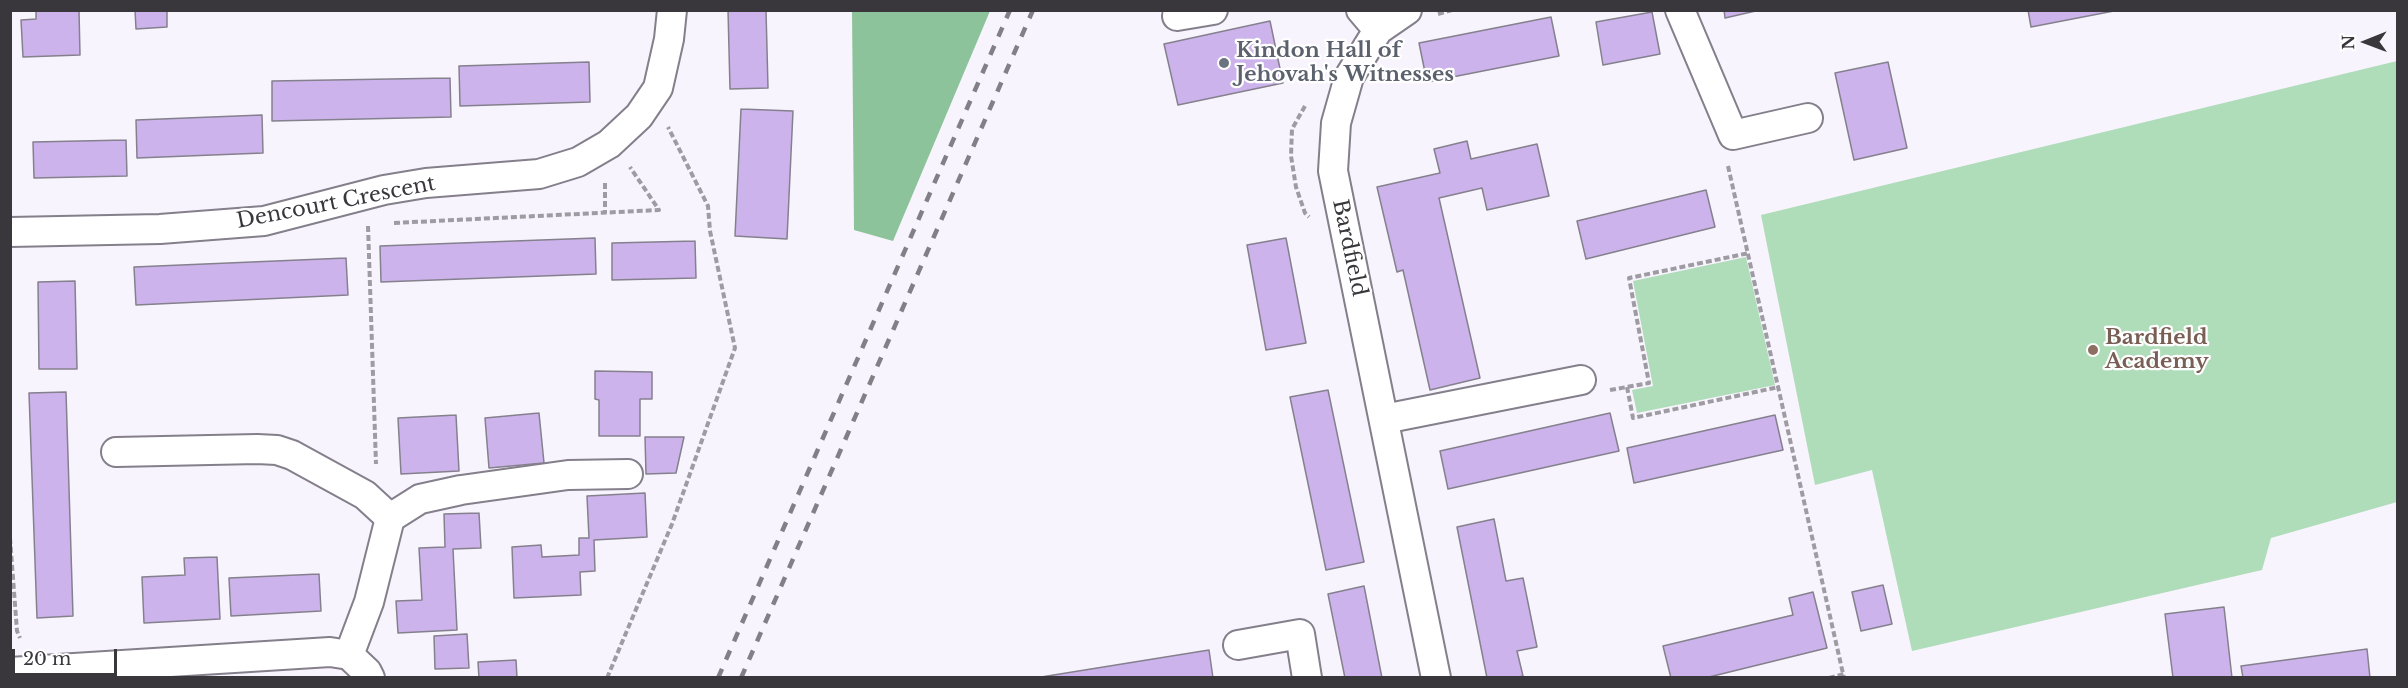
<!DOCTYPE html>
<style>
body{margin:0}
#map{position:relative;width:2408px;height:688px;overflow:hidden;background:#f8f4fd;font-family:"Libre Baskerville",serif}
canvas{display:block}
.frame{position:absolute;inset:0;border:12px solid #39373c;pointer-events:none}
.north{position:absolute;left:2336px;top:12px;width:60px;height:60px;-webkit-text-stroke:4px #fff;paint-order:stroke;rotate:269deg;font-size:16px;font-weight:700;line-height:24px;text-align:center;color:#39373c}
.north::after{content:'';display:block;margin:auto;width:21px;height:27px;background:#39373c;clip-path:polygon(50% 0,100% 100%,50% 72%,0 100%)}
.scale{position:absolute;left:12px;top:649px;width:105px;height:27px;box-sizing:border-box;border:3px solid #39373c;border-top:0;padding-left:8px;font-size:18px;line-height:21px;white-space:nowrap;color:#39373c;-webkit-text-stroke:4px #fff;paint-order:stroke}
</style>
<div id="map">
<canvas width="2408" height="688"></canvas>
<div class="frame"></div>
<div class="north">N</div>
<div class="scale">20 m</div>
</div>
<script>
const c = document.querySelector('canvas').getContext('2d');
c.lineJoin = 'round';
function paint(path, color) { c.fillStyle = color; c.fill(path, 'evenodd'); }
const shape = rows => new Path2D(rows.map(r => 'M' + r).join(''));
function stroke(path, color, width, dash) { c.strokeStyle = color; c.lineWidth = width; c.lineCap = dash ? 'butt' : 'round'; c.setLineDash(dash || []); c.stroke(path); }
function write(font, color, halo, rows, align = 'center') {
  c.font = font + ' "Libre Baskerville",serif'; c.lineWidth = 4.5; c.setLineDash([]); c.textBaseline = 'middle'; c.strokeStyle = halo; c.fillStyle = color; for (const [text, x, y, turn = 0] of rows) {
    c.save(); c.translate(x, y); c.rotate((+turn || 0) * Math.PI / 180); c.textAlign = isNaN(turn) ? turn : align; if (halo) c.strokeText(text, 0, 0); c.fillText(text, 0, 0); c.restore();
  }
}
paint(shape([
 [2397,61,2397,502,2271,538,2262,570,1912,651,1872,470,1815,485,1761,215],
 [1746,257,1775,385,1637,413,1632,390,1653,386,1633,281]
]), '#afdcb9');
paint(shape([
 [852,11,990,11,893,241,854,230]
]), '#8cc39a');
const building = shape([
 [36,10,79,10,80,55,23,57,21,20,36,19,36,10],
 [135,10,167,10,167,27,136,29,135,10],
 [728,10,766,10,768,88,730,89,728,10],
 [1724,10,1760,10,1725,18,1724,10],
 [2028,10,2119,10,2031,27,2028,10],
 [1652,12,1660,54,1603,65,1596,22,1652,12],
 [1551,17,1559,56,1427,82,1419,43,1551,17],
 [1270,21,1283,83,1178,105,1164,44,1270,21],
 [589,62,590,102,460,106,459,66,589,62],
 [1888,62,1907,148,1854,160,1835,73,1888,62],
 [450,78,451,117,272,121,272,81,450,78],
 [741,109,793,111,787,239,735,236,741,109],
 [262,115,263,153,137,158,136,120,262,115],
 [126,140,127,176,34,178,33,142,126,140],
 [1467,141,1471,159,1537,144,1549,196,1487,210,1482,188,1439,198,1480,378,1430,390,1403,270,1397,272,1377,187,1440,173,1434,149,1467,141],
 [1706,190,1715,227,1586,259,1577,221,1706,190],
 [595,238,596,274,381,282,380,246,595,238],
 [1286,238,1306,343,1266,350,1247,245,1286,238],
 [695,241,696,278,612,280,612,243,695,241],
 [346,258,348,295,136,305,134,267,346,258],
 [75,281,77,369,39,369,38,282,75,281],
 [595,371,652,372,652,399,640,399,640,436,599,436,599,400,595,399,595,371],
 [1328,390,1364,562,1326,570,1290,397,1328,390],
 [66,392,73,616,37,618,29,393,66,392],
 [539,413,544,463,489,468,485,418,539,413],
 [1610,413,1619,451,1448,489,1440,451,1610,413],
 [456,415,459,471,401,474,398,418,456,415],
 [1775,415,1783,450,1634,483,1627,448,1775,415],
 [645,437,684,437,676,473,646,474,645,437],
 [645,493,647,537,594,540,595,571,580,572,581,595,514,598,512,547,541,545,542,557,579,555,579,538,589,538,587,496,645,493],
 [479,513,481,548,453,549,457,630,398,633,396,601,422,600,419,548,445,547,444,514,479,513],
 [1494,519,1506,581,1523,578,1537,647,1517,651,1523,676,1514,678,1487,678,1457,527,1494,519],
 [217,557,220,619,144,623,142,577,185,575,184,558,217,557],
 [319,574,321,611,231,616,229,578,319,574],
 [1883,585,1892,624,1861,631,1852,592,1883,585],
 [1364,586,1382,678,1345,678,1328,594,1364,586],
 [1813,592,1827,648,1705,678,1671,678,1663,646,1793,615,1789,598,1813,592],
 [2224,607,2232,678,2173,678,2165,614,2224,607],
 [467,634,469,668,435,669,434,636,467,634],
 [2367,649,2370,678,2243,678,2241,666,2367,649],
 [1209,650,1213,678,1035,678,1209,650],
 [516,660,517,678,479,678,478,662,516,660]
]);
paint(building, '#ccb3eb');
stroke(building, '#85808d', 1.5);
const street = shape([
 [1361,10,1378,30],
 [1407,10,1378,30,1349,77,1336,123,1333,171,1436,678],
 [1680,10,1733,135,1808,118],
 [1177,16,1213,10],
 [10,232,160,229,264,221,384,190,426,183,539,174,578,162,609,144,639,116,658,88,669,39,672,10],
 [1384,419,1581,380],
 [116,452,257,449,277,450,292,455,365,495,390,518],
 [1238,645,1300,634,1307,678],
 [349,655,369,602,390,518,420,499,461,490,568,475,628,474],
 [10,672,330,652,349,655,367,672,370,678]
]);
stroke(street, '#847f8b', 32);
stroke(shape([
 [1438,14,1452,10],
 [1305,106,1292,129,1291,156,1296,187,1305,213,1309,217],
 [1728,166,1844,678],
 [605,183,605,213],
 [394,223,659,210,630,167],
 [368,226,376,464],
 [1627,387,1633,418,1779,387],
 [1610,390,1649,383,1629,278,1749,253],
 [10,538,17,631,20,638],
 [607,678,672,524,735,348,710,231,708,206,668,127],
 [1829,678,1844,674]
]), '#9e9ba2', 4, [6, 3]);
stroke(street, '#fff', 28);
stroke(shape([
 [718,678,1010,10],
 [741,678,1033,10]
]), '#828086', 4.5, [10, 10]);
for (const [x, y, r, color] of [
 [1224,63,6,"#6b7280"],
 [2093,350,6,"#8d6e63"]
]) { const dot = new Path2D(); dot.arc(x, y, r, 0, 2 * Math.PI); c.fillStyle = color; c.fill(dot); stroke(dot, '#fff', 2); }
write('bold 21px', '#5b616d', '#fff', [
 ["Kindon Hall of",1236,51],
 ["Jehovah's Witnesses",1236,75]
], 'left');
write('21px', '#39373c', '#fff', [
 ["Dencourt Crescent",336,203,-11],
 ["Bardfield",1349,248,78]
]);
write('bold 21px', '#785e54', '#fff', [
 ["Bardfield",2105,338],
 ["Academy",2105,362]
], 'left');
</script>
